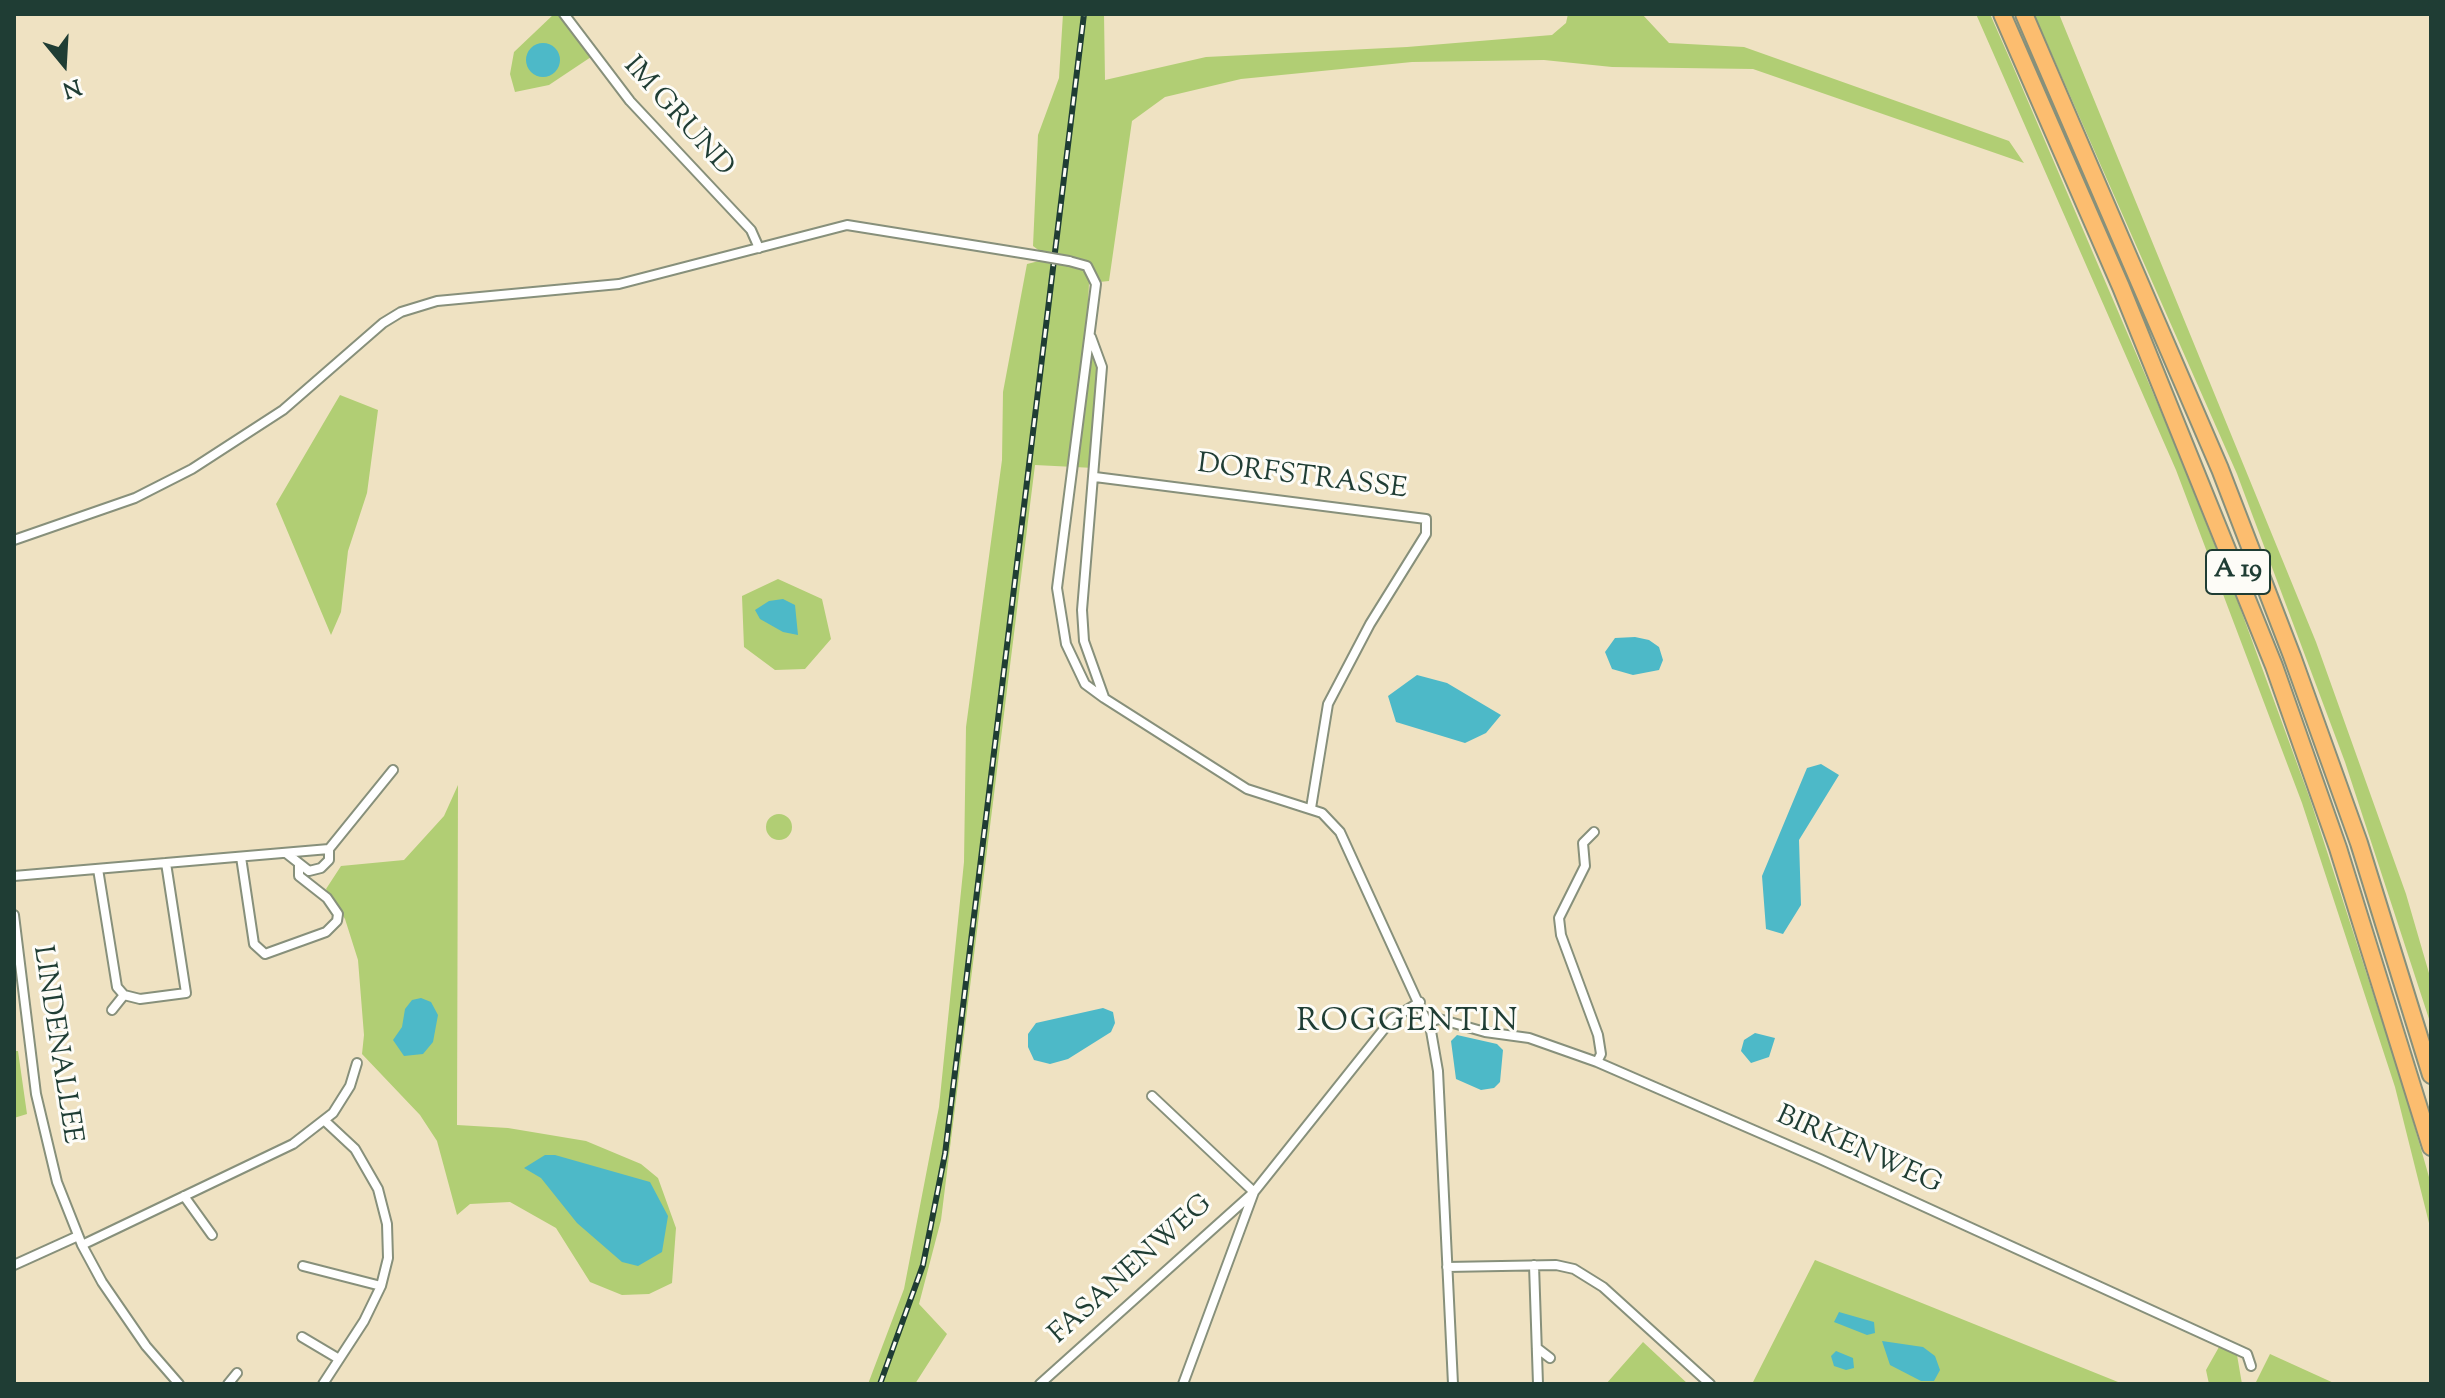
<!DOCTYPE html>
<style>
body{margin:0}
#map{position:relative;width:2445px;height:1398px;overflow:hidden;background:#efe2c2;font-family:"Sorts Mill Goudy",serif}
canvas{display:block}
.frame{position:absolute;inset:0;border:16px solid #1f3d34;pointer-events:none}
.north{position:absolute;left:24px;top:24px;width:80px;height:80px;-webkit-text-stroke:6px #fdfcf7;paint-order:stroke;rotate:162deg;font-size:22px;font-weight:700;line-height:32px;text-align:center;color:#1f3d34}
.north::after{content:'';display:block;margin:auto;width:28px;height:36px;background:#1f3d34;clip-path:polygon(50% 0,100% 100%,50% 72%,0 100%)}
</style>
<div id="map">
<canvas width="2445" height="1398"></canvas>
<div class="frame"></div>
<div class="north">N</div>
</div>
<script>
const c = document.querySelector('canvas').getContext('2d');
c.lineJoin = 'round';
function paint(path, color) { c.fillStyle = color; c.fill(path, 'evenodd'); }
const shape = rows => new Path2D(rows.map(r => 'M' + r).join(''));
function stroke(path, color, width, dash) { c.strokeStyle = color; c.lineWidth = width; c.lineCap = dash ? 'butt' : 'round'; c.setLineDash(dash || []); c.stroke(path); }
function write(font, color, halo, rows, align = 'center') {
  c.font = font + ' "Sorts Mill Goudy",serif'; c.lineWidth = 6; c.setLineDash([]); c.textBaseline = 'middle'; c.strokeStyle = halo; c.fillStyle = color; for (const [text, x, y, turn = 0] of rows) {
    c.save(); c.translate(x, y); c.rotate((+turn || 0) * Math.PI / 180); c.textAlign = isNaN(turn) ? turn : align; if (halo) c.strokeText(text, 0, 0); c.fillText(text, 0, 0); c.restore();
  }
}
paint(shape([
 [554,14,562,14,591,57,549,85,515,92,510,74,514,52],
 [1063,14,1104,14,1105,80,1206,57,1407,47,1552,35,1566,23,1568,14,1642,14,1669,43,1744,47,2009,141,2024,163,1753,69,1612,67,1544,60,1412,62,1241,79,1165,97,1132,121,1109,281,1089,283,1086,350,1097,354,1100,365,1094,468,1035,465,941,1220,919,1304,947,1334,915,1384,868,1384,904,1289,939,1107,964,862,966,727,1002,460,1003,392,1027,264,1039,261,1041,252,1033,246,1038,135,1059,78],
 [1976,14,1990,14,2012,64,2165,421,2239,605,2310,799,2403,1086,2431,1184,2431,1231,2395,1087,2302,803,2176,470],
 [2034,14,2059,14,2316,642,2406,894,2431,980,2431,1025,2345,762,2237,474],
 [340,395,378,410,367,493,348,551,341,612,331,635,276,504],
 [778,579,822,599,831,639,805,669,775,670,744,647,742,596],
 [458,785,457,1125,508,1128,586,1141,641,1164,658,1178,676,1228,672,1283,649,1294,622,1295,590,1282,556,1228,510,1202,470,1204,457,1215,437,1141,420,1115,362,1054,364,1035,358,960,345,919,326,889,341,866,404,860,444,816],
 '766 827a13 13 0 1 1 26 0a13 13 0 1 1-26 0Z',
 [14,1051,18,1051,27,1114,14,1118],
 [1815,1260,2123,1384,1752,1384],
 [1643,1342,1688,1384,1606,1384],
 [2219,1347,2237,1355,2242,1384,2209,1384,2206,1370],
 [2270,1354,2336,1384,2255,1384]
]), '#b1ce74');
paint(shape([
 '526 60a17 17 0 1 1 34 0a17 17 0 1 1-34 0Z',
 [783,599,795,605,798,635,783,632,760,619,755,610,769,601],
 [1635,637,1649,640,1659,647,1663,660,1659,670,1633,675,1612,669,1605,652,1615,638],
 [1417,675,1447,683,1501,715,1486,733,1465,743,1396,722,1388,696],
 [1821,764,1839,775,1799,840,1801,905,1783,934,1766,929,1762,876,1807,768],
 [421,998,431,1002,438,1015,433,1042,423,1054,404,1056,393,1040,402,1027,405,1009,412,1000],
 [1103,1008,1113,1012,1115,1023,1111,1032,1068,1059,1050,1064,1034,1060,1028,1047,1028,1034,1036,1023],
 [1755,1033,1775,1038,1769,1057,1751,1063,1741,1051,1744,1040],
 [1457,1035,1497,1044,1503,1050,1500,1082,1494,1088,1481,1090,1456,1079,1451,1041],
 [545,1155,555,1155,650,1182,668,1216,662,1252,638,1266,622,1262,577,1223,541,1178,524,1168],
 [1839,1312,1874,1322,1875,1333,1867,1335,1834,1322],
 [1882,1341,1923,1347,1935,1356,1940,1370,1934,1381,1921,1381,1890,1365],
 [1836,1351,1853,1358,1854,1368,1846,1370,1834,1366,1831,1356]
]), '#4db9c8');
const minor = shape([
 [564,14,630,101,751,230,759,248],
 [1069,261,1087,266,1096,284,1057,588,1066,644,1085,684,1104,698,1247,789,1322,813,1340,832,1431,1031,1438,1071,1453,1384],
 [1091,337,1102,367,1082,610,1084,641,1104,697],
 [1095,477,1426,519,1426,534,1370,624,1328,704,1311,808],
 [14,540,135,498,192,469,283,410,383,323,401,312,437,301,619,284,847,225,1040,256],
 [1594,832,1583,843,1585,866,1559,918,1561,935,1598,1035,1601,1054,1597,1062],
 [286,853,309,871,321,868,329,860,329,849],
 [241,857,254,944,265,954,326,932,337,921,338,914,327,898,299,876,299,865],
 [98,869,117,987,124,995,140,999,186,993,166,863],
 [14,876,329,849,393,770],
 [14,915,36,1094,57,1182,82,1245,102,1282,146,1346,179,1384],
 [112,1010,124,995],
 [1429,1022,1439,1019,1485,1032,1529,1038,1597,1062,1820,1159,2247,1354,2251,1366],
 [184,1196,212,1235],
 [82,1245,293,1144,333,1113,350,1086,357,1063],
 [14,1265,78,1236],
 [1534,1265,1538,1384],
 [303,1266,381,1286],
 [1447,1267,1556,1265,1574,1269,1603,1287,1710,1384],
 [302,1337,339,1359],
 [1537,1348,1550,1358],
 [228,1384,237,1373],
 [323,1384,364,1321,381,1286,388,1258,387,1224,378,1189,355,1149,325,1121],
 [1040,1384,1254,1192,1152,1096],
 [1183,1384,1254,1192,1392,1019,1420,1002]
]);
const motorway = shape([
 [2002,14,2121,287,2274,666,2338,848,2431,1147],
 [2024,14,2220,469,2292,656,2359,843,2431,1075]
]);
stroke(minor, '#87907b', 12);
stroke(motorway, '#87907b', 20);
stroke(minor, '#fff', 8);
stroke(motorway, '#fcbd6f', 16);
const rail = shape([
 [880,1384,923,1265,945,1154,1084,14]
]);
stroke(rail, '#1f3d34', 6);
stroke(rail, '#fdfcf7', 3, [9]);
const minorBridge = shape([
 [1040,256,1069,261]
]);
stroke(minorBridge, '#87907b', 12, []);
stroke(minorBridge, '#fff', 8);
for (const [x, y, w] of [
 [2238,572,64]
]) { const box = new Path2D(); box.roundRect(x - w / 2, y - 22, w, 44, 6); c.fillStyle = '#fdfcf7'; c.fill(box); stroke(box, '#1f3d34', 2); }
write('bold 26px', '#1f3d34', null, [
 ["A 19",2238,572]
]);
write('28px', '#1f3d34', '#fdfcf7', [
 ["IM GRUND",677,118,48],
 ["DORFSTRASSE",1302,479,7],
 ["LINDENALLEE",55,1045,81],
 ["BIRKENWEG",1858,1152,24],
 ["FASANENWEG",1132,1271,-42]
]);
c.letterSpacing = '2px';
write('32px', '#1f3d34', '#fdfcf7', [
 ["ROGGENTIN",1408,1025]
]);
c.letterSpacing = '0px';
</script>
